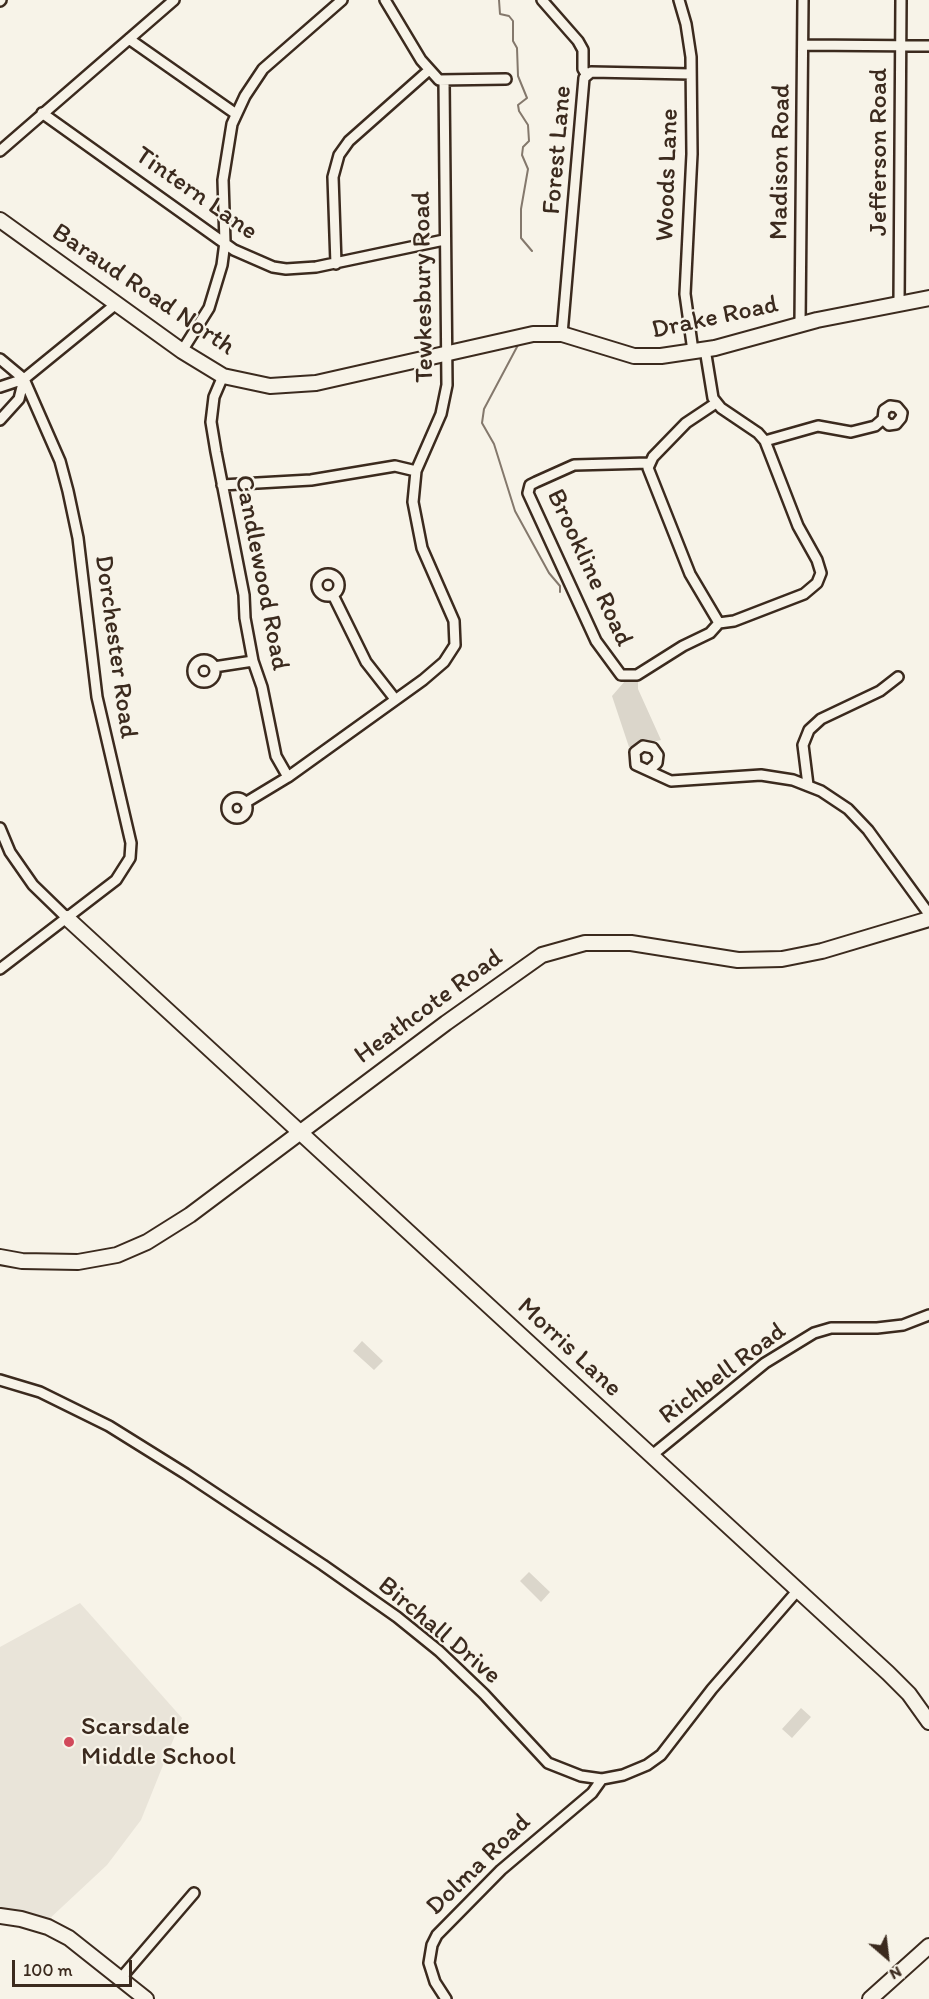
<!DOCTYPE html>
<style>
body{margin:0}
#map{position:relative;width:929px;height:1999px;overflow:hidden;background:#f7f3e8;font-family:Itim,sans-serif}
canvas{display:block}
.north{position:absolute;left:857px;top:1927px;width:60px;height:60px;-webkit-text-stroke:4px #f7f3e8;paint-order:stroke;rotate:152deg;font-size:16px;font-weight:700;line-height:24px;text-align:center;color:#3b2a1e}
.north::after{content:'';display:block;margin:auto;width:21px;height:27px;background:#3b2a1e;clip-path:polygon(50% 0,100% 100%,50% 72%,0 100%)}
.scale{position:absolute;left:12px;top:1960px;width:120px;height:27px;box-sizing:border-box;border:3px solid #3b2a1e;border-top:0;padding-left:8px;font-size:18px;line-height:21px;white-space:nowrap;color:#3b2a1e;-webkit-text-stroke:4px #f7f3e8;paint-order:stroke}
</style>
<div id="map">
<canvas width="929" height="1999"></canvas>
<div class="north">N</div>
<div class="scale">100 m</div>
</div>
<script>
const c = document.querySelector('canvas').getContext('2d');
c.lineJoin = 'round';
function paint(path, color) { c.fillStyle = color; c.fill(path, 'evenodd'); }
const shape = rows => new Path2D(rows.map(r => 'M' + r).join(''));
function stroke(path, color, width, dash) { c.strokeStyle = color; c.lineWidth = width; c.lineCap = dash ? 'butt' : 'round'; c.setLineDash(dash || []); c.stroke(path); }
function write(font, color, halo, rows, align = 'center') {
  c.font = font + ' Itim,sans-serif'; c.lineWidth = 4.5; c.setLineDash([]); c.textBaseline = 'middle'; c.strokeStyle = halo; c.fillStyle = color; for (const [text, x, y, turn = 0] of rows) {
    c.save(); c.translate(x, y); c.rotate((+turn || 0) * Math.PI / 180); c.textAlign = isNaN(turn) ? turn : align; if (halo) c.strokeText(text, 0, 0); c.fillText(text, 0, 0); c.restore();
  }
}
paint(shape([
 [80,1603,182,1718,141,1820,107,1865,47,1921,0,1909,0,1647]
]), '#e9e4d9');
paint(shape([
 [625,681,638,681,638,689,661,740,629,747,612,696],
 [362,1341,383,1361,374,1370,353,1351],
 [529,1572,550,1592,541,1602,520,1581],
 [801,1708,811,1717,792,1738,782,1729]
]), '#dbd6cb');
stroke(shape([
 [499,0,500,14,509,16,513,21,513,41,517,48,518,76,527,98,518,105,519,111,528,125,529,141,523,147,522,155,528,169,521,209,521,238,532,251],
 [518,345,484,409,482,423,494,444,515,511,549,573,560,586,560,592]
]), '#84786c', 2);
const street = shape([
 [385,0,421,60,439,80,506,79],
 [542,0,578,41,583,50,583,69,586,74],
 [679,0,686,24,691,57,692,154,685,294,693,351],
 [0,1,1,0],
 [129,39,236,114],
 [803,45,929,46],
 [42,113,234,250,273,267,286,269,316,267,444,240],
 [0,151,174,0],
 [336,264,333,177,339,155,349,141,428,71],
 [899,304,901,0],
 [800,324,803,0],
 [562,334,584,78,591,72,691,74],
 [705,349,713,398,721,408,758,433,765,441,798,526,817,560,821,573,817,583,804,594,734,621,719,623],
 [182,351,209,308,222,265,225,242,223,180,232,124,245,96,263,69,342,0],
 [0,359,24,379,60,461,68,491,78,538,97,697,131,843,130,858,116,880,0,969],
 [223,376,214,397,211,422,216,452,244,595,245,618,253,661,262,687,276,756,288,777],
 [0,387,24,379,116,304],
 [716,403,686,423,653,457,648,468,690,574,719,623],
 [0,420,19,399,24,379],
 [765,441,818,426,851,432,875,426,883,419,884,410,890,406,897,407,902,413,901,418,896,424,889,425,883,419],
 [649,463,574,465,536,482,530,485,528,493,596,641,621,675,637,675,683,646,710,633,719,623],
 [222,485,311,480,395,466,416,471],
 '317 585a11 11 0 1 1 22 0a11 11 0 1 1-22 0Z',
 [333,595,366,662,395,699],
 '193 671a11 11 0 1 1 22 0a11 11 0 1 1-22 0Z',
 [214,667,253,661],
 [650,769,657,763,658,755,653,748,643,746,635,752,636,765,671,781,761,775,793,780,821,791,848,809,868,830,929,914],
 [808,785,803,745,809,730,821,719,880,691,898,677],
 '227 808a10 10 0 1 1 20 0a10 10 0 1 1-20 0Z',
 [245,803,288,777,423,680,444,662,455,645,454,621,422,548,413,502,416,471,441,414,447,385,444,81],
 [0,828,10,852,33,885,67,918],
 [0,1380,40,1392,109,1426,186,1474,323,1565,397,1617,439,1651,484,1694,548,1763,581,1776,602,1779,623,1775,647,1765,661,1755,712,1689,798,1590],
 [651,1456,765,1363,814,1333,831,1328,877,1328,903,1325,929,1315],
 [121,1978,194,1893],
 [446,1999,435,1982,429,1963,432,1945,437,1935,501,1870,592,1793,602,1779]
]);
const secondary = shape([
 [0,220,182,351,223,376,270,386,316,383,533,334,562,334,634,356,661,356,715,348,817,320,929,298],
 [67,918,888,1673,909,1694,929,1722],
 [0,1257,22,1261,78,1262,117,1255,147,1242,190,1215,446,1023,542,955,585,943,631,943,738,960,782,959,822,951,929,919],
 [0,1916,21,1919,48,1927,69,1938,146,1999],
 [870,1999,929,1946]
]);
stroke(street, '#3b2a1e', 14);
stroke(secondary, '#3b2a1e', 18);
stroke(street, '#f7f3e8', 9);
stroke(secondary, '#f7f3e8', 14);
for (const [x, y, r, color] of [
 [69,1742,6,"#d1495b"]
]) { const dot = new Path2D(); dot.arc(x, y, r, 0, 2 * Math.PI); c.fillStyle = color; c.fill(dot); stroke(dot, '#f7f3e8', 2); }
write('26px', '#3b2a1e', '#f7f3e8', [
 ["Forest Lane",558,150,-85],
 ["Jefferson Road",879,152,-90],
 ["Madison Road",781,162,-89],
 ["Woods Lane",668,175,-88],
 ["Tintern Lane",196,194,35],
 ["Tewkesbury Road",424,287,-91],
 ["Baraud Road North",143,290,34],
 ["Drake Road",715,318,-12],
 ["Brookline Road",589,568,65],
 ["Candlewood Road",261,573,79],
 ["Dorchester Road",115,647,82],
 ["Heathcote Road",429,1007,-36],
 ["Morris Lane",569,1348,43],
 ["Richbell Road",723,1374,-37],
 ["Birchall Drive",439,1631,40],
 ["Dolma Road",479,1865,-44]
]);
write('26px', '#3b2a1e', '#f7f3e8', [
 ["Scarsdale",81,1727],
 ["Middle School",81,1757]
], 'left');
</script>
